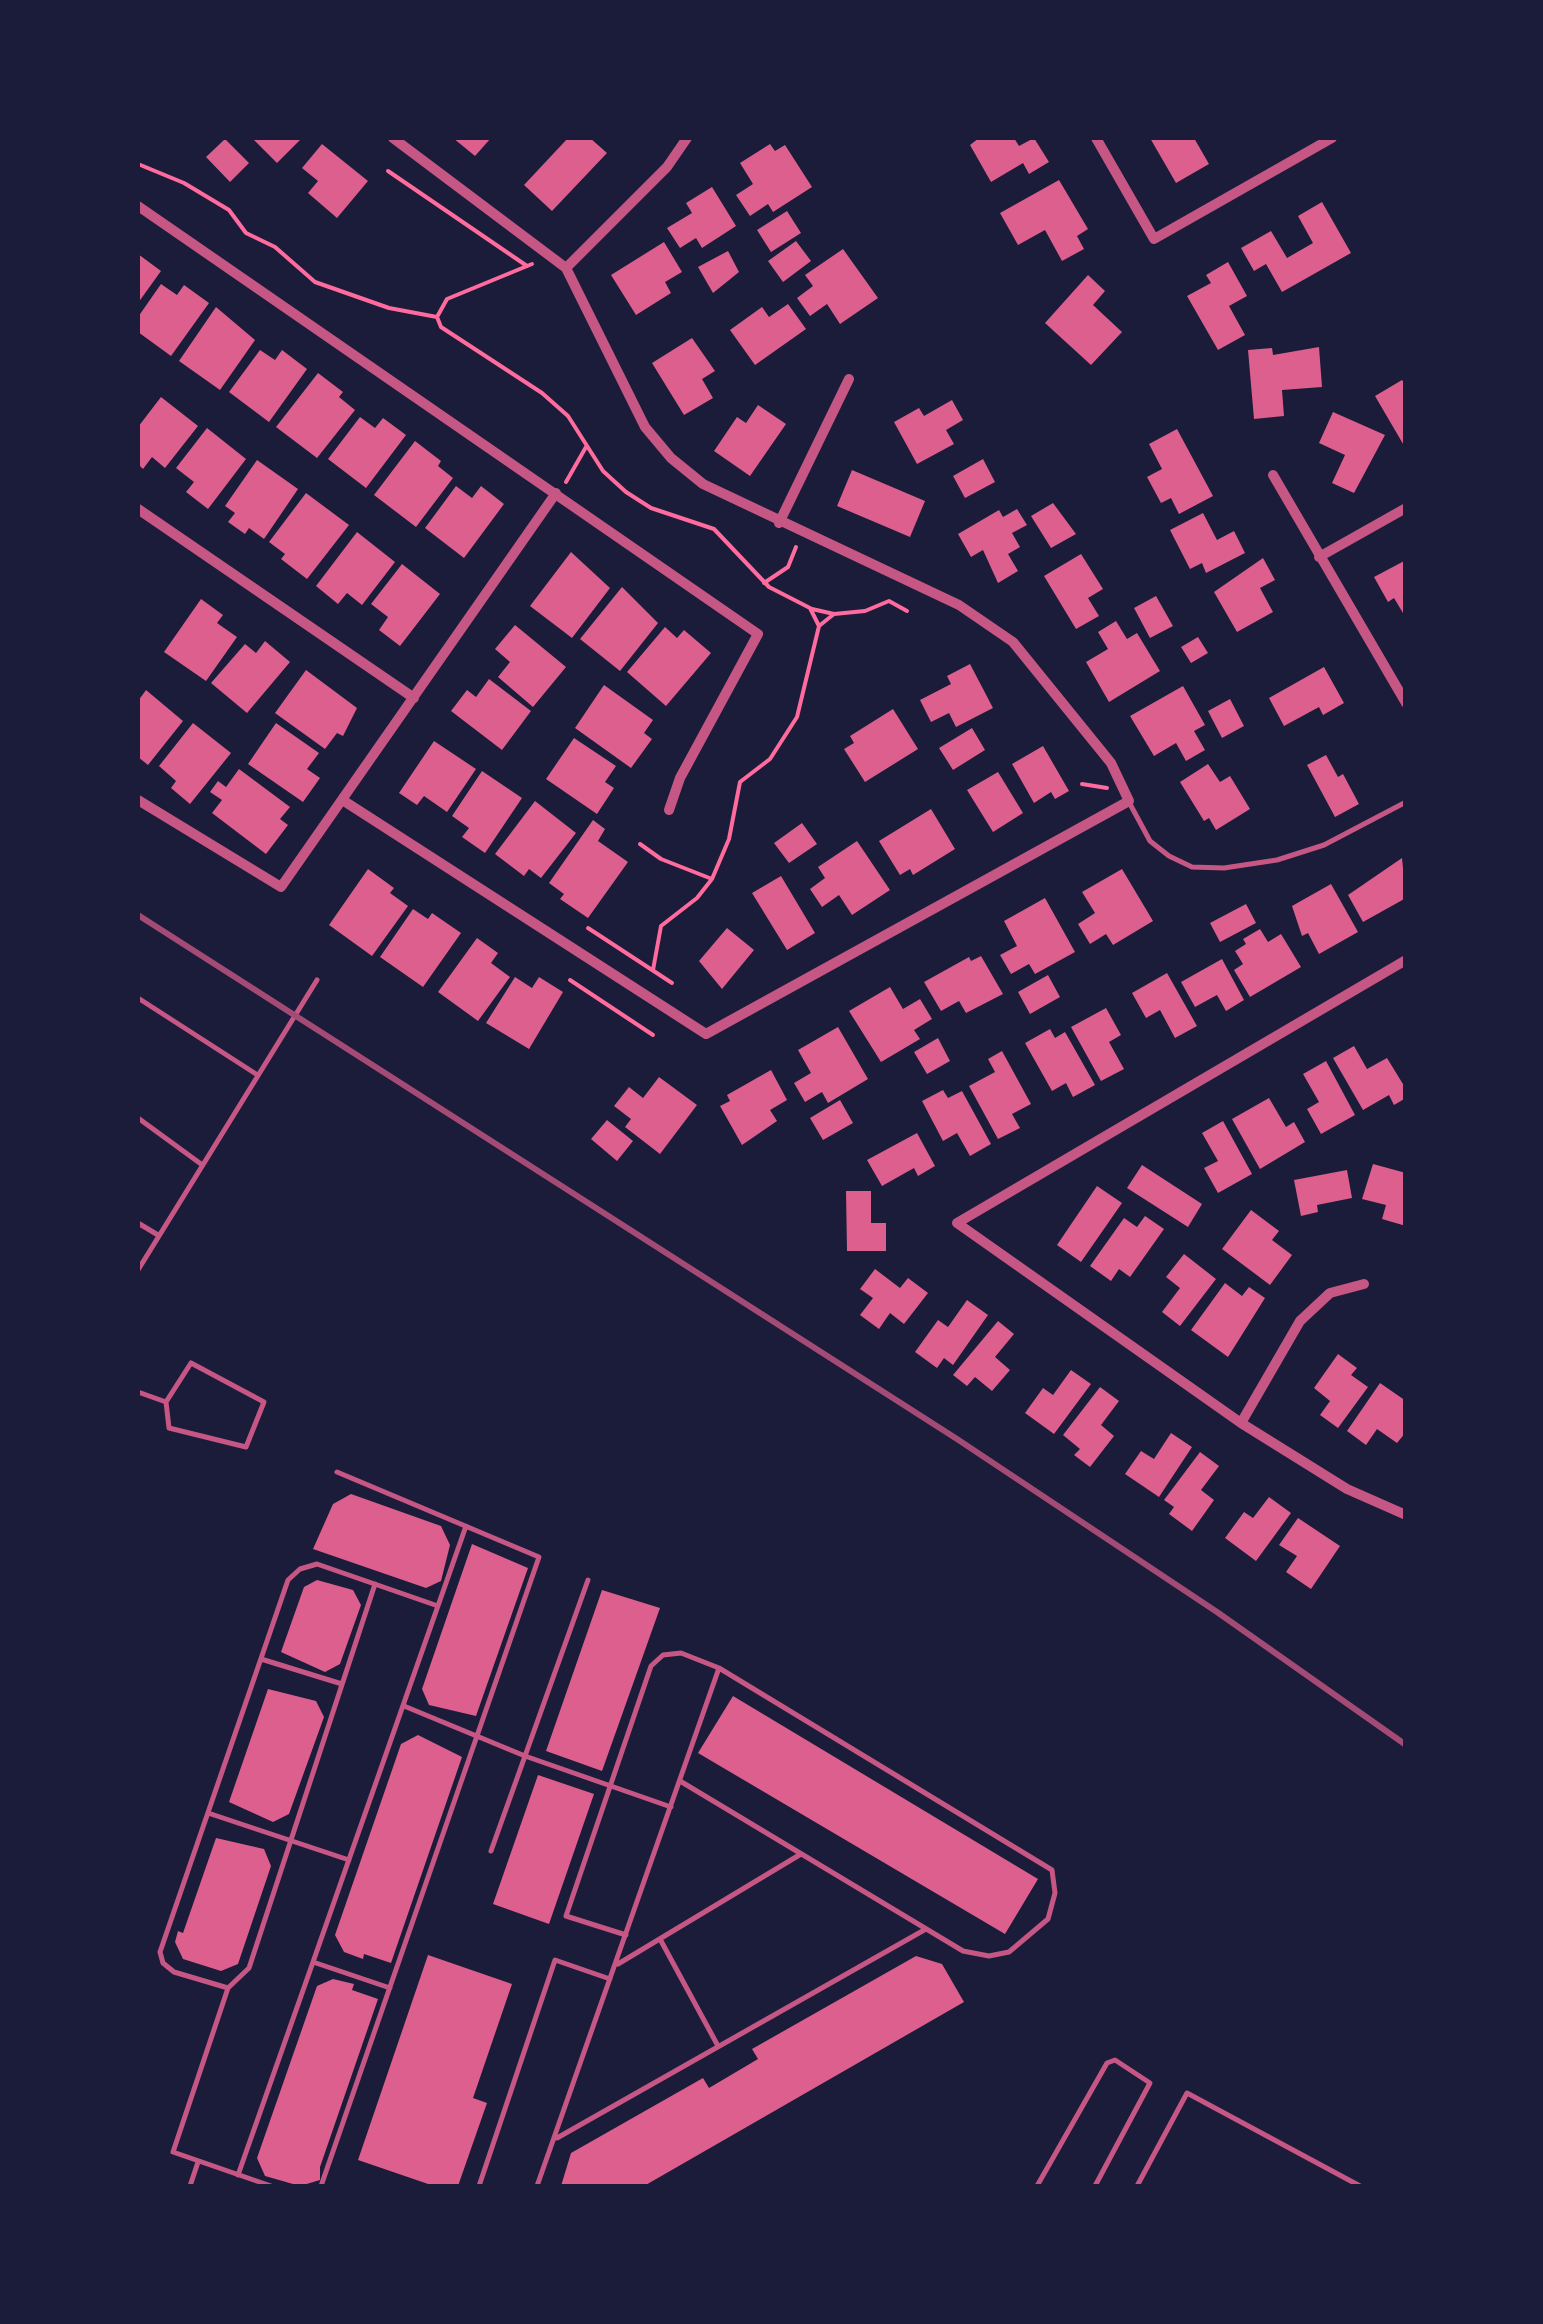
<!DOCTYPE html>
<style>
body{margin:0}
#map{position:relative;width:1543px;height:2324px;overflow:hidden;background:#1b1b3a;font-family:"Varela Round",sans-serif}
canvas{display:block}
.frame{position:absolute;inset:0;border:140px solid #1b1b3a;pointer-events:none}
</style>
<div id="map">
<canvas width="1543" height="2324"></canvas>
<div class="frame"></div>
</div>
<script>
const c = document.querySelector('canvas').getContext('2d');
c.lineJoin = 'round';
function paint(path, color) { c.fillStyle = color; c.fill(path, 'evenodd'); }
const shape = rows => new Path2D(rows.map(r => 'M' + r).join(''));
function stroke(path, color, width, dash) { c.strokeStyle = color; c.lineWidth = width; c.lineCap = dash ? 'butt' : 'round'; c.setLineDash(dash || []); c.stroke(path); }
paint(shape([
 [252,138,302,138,277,163],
 [453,138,491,138,475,156],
 [568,138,590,138,607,153,552,211,524,185],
 [979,138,1014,138,1019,146,1034,138,1049,162,1029,174,1023,163,991,182,970,145],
 [1150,138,1194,138,1209,164,1176,183],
 [225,139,249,163,230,182,206,157],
 [322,144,368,181,337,218,308,193,318,181,302,168],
 [770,144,775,151,785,145,812,187,773,212,768,204,750,216,736,195,753,184,740,163],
 [1059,180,1088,229,1077,236,1084,249,1062,261,1045,230,1018,245,1000,213],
 [712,187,736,226,702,248,696,238,680,248,667,228,692,213,686,203],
 [1322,202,1351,253,1282,292,1266,264,1254,271,1241,248,1271,231,1287,258,1313,243,1298,216],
 [787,211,801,233,771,252,757,230],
 [796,241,811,261,783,282,768,261],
 [664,242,682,272,665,282,671,293,636,315,611,275],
 [843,249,878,298,840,324,827,304,810,316,797,298,813,286,805,275],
 [728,251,739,272,713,293,698,267],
 [138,254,161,271,138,303],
 [1228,262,1247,296,1229,306,1245,335,1218,350,1187,296,1211,283,1206,275],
 [1088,275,1105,291,1093,305,1122,332,1091,365,1045,323],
 [161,284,177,295,184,285,209,303,171,356,138,332,138,317],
 [788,304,806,329,755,365,730,330,762,307,769,317],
 [216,307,255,340,220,390,179,361],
 [692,338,715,371,702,379,713,398,684,415,652,363],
 [1319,347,1322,387,1282,390,1284,416,1254,419,1248,350,1272,348,1273,355],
 [260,350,275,360,282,350,307,369,269,422,229,392],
 [318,373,343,392,339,397,355,410,317,458,276,427],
 [1402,380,1406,385,1406,449,1375,396],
 [161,397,198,426,165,468,152,457,143,469,138,464,138,427],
 [952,400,963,420,946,430,954,444,917,464,894,422,919,408,924,416],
 [758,405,786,424,750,476,714,451,737,417,746,423],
 [1333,412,1385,435,1354,493,1332,483,1345,455,1319,443],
 [360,417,375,428,383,418,406,435,366,488,328,459],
 [207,428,246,459,208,509,186,492,194,482,176,468],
 [1177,429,1213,496,1179,514,1171,498,1161,503,1147,477,1162,469,1149,444],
 [415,441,441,461,438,466,453,478,416,527,374,495],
 [983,459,995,482,965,498,953,476],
 [257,460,298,489,264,539,249,528,245,534,228,522,235,513,225,506],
 [852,470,925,501,910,537,837,506],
 [456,486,472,498,481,486,504,504,464,558,425,528],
 [306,493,349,525,307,579,281,559,285,554,269,542],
 [1053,503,1076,534,1051,548,1031,516],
 [1017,509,1027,525,1012,533,1020,547,1008,554,1018,571,998,583,983,550,971,557,958,534,999,510,1003,517],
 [1203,513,1217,540,1234,531,1245,553,1206,573,1202,563,1190,569,1170,530],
 [357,532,395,562,362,605,347,593,338,604,316,586],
 [571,552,610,588,572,638,530,606],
 [1081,554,1103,589,1088,598,1099,616,1076,629,1044,576],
 [1263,558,1275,580,1260,588,1273,612,1237,632,1214,592],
 [1406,560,1406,618,1394,598,1388,602,1374,577],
 [402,564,440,594,400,646,379,630,388,617,371,604],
 [622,587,658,623,620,671,580,639],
 [1156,596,1173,626,1150,638,1134,608],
 [201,599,223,615,217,623,237,637,206,681,164,652],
 [1116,621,1127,639,1137,633,1160,671,1109,702,1086,662,1108,649,1098,632],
 [515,625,566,667,533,707,498,677,510,662,495,649],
 [665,627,677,638,684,630,711,653,666,706,627,672],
 [1198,637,1208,653,1191,663,1181,647],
 [265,641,290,662,247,713,211,683,245,644,256,653],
 [970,664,993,708,956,727,949,713,931,722,920,700,951,684,947,676],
 [1324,667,1344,703,1323,715,1319,707,1284,726,1269,698],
 [306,670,357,708,343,736,337,733,325,749,275,713],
 [489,679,531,711,502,750,451,711,467,690,476,697],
 [604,685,653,720,644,733,652,739,631,768,575,728],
 [1183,686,1205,725,1194,731,1205,750,1186,761,1176,743,1154,756,1130,716],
 [146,690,183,721,148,765,138,757,138,701],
 [1230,699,1244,726,1222,738,1208,711],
 [893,709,918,749,865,782,844,749,854,743,850,736],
 [193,723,231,753,190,804,171,788,176,781,159,766],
 [276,723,319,753,307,769,320,778,303,802,248,764],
 [972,728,985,750,953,770,939,748],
 [574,738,616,766,605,782,614,788,597,814,546,779],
 [434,741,476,769,447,812,424,796,417,805,399,793],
 [1043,746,1069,791,1055,799,1051,792,1034,803,1012,764],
 [1326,755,1338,777,1343,774,1359,804,1335,817,1307,765],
 [1208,764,1220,782,1230,776,1250,809,1216,830,1209,818,1204,821,1180,782],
 [239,769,290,807,280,819,288,825,266,854,212,813,222,800,210,792,218,781,226,787],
 [482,771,522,798,485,853,462,837,469,828,452,816],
 [998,772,1023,813,993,832,967,790],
 [535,801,576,833,541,878,529,869,524,876,495,854],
 [931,809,955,849,913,875,910,869,900,875,879,841],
 [593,820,605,829,598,841,628,862,588,918,560,899,564,894,549,883],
 [802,823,817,844,789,863,774,843],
 [857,841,890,890,852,915,839,895,822,907,810,889,825,878,818,867],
 [1402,858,1406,898,1363,922,1348,895],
 [368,869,394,888,390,893,408,906,372,956,329,925],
 [1122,869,1153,921,1113,945,1106,934,1090,944,1078,924,1095,913,1082,892],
 [781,876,815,933,787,950,752,893],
 [1331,884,1358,932,1319,954,1308,933,1302,936,1292,906],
 [1045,898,1075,952,1035,974,1029,964,1011,974,1000,955,1017,946,1004,921],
 [1246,904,1256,923,1220,942,1210,923],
 [413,909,428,919,432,913,461,933,423,987,380,957],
 [727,928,754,950,722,989,699,961],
 [1260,929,1268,942,1281,934,1301,967,1250,997,1234,970,1243,964,1235,951,1246,944,1243,939],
 [477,938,498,953,491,963,510,977,478,1021,438,992],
 [981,956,1003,994,966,1013,959,1001,941,1011,924,982,969,957,971,961],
 [1222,959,1244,1000,1226,1011,1217,995,1195,1007,1181,982],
 [1167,973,1197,1026,1175,1038,1160,1010,1146,1018,1132,993],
 [1048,975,1060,997,1030,1014,1018,992],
 [515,977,532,988,539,977,563,992,529,1049,486,1023],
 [890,987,903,1009,920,999,932,1019,914,1030,920,1039,881,1062,849,1011],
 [1106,1008,1121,1035,1109,1042,1124,1069,1101,1081,1071,1027],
 [838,1027,868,1079,828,1103,822,1092,805,1102,794,1083,811,1073,798,1050],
 [1050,1029,1055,1038,1065,1032,1095,1085,1073,1097,1066,1083,1052,1091,1025,1043],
 [938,1038,950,1061,927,1074,914,1052],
 [1354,1046,1367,1069,1387,1058,1406,1089,1406,1098,1394,1105,1389,1095,1363,1110,1333,1058],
 [1002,1051,1031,1104,1012,1114,1020,1128,998,1139,969,1086,995,1072,988,1059],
 [1326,1061,1355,1115,1321,1134,1307,1109,1319,1102,1303,1074],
 [771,1070,787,1100,770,1110,777,1121,742,1145,720,1106,730,1101,727,1095],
 [659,1077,697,1105,660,1154,625,1127,631,1119,614,1106,629,1087,643,1098],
 [943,1090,948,1098,962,1091,991,1144,970,1156,957,1133,943,1141,922,1101],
 [1269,1098,1286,1127,1294,1122,1305,1142,1260,1169,1232,1119],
 [840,1100,853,1123,823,1140,810,1118],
 [607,1120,633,1141,617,1161,591,1139],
 [1223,1121,1252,1174,1218,1193,1204,1168,1218,1161,1202,1133],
 [917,1133,935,1166,918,1176,914,1168,882,1186,867,1160],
 [1373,1164,1406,1173,1406,1226,1382,1219,1386,1205,1362,1199],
 [1142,1165,1202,1204,1188,1227,1127,1188],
 [1347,1170,1352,1198,1317,1205,1318,1212,1301,1216,1294,1180],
 [1097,1186,1122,1203,1081,1262,1057,1245],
 [846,1191,871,1191,871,1223,886,1223,886,1251,847,1251],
 [1251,1210,1279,1231,1272,1240,1292,1255,1270,1285,1222,1249],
 [1145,1216,1164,1229,1130,1277,1119,1269,1111,1281,1090,1266,1124,1218,1137,1227],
 [1184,1254,1216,1279,1180,1326,1162,1312,1180,1288,1166,1277],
 [875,1269,900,1288,908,1278,928,1293,904,1324,890,1313,879,1329,860,1315,873,1298,860,1289],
 [1225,1283,1242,1296,1249,1287,1265,1298,1228,1357,1191,1330],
 [967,1300,988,1315,953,1365,944,1358,937,1368,915,1352,938,1320,948,1327],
 [998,1321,1014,1334,995,1357,1010,1370,992,1391,975,1377,967,1386,953,1375],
 [1338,1354,1357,1368,1351,1375,1368,1387,1338,1428,1320,1415,1330,1401,1314,1388],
 [1071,1370,1091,1384,1054,1434,1025,1413,1043,1388,1053,1395],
 [1380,1383,1406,1401,1406,1432,1397,1443,1377,1429,1366,1445,1347,1431],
 [1100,1387,1119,1401,1101,1425,1114,1436,1090,1467,1074,1455,1080,1449,1063,1435],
 [1171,1433,1192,1447,1159,1497,1125,1474,1141,1451,1154,1459],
 [1200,1452,1219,1466,1201,1490,1214,1500,1192,1531,1169,1514,1174,1507,1164,1500],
 [351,1494,441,1526,450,1545,441,1581,426,1588,313,1549,333,1504],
 [1269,1497,1291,1513,1256,1561,1225,1538,1244,1512,1253,1518],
 [1298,1518,1340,1546,1311,1589,1286,1572,1297,1556,1279,1545],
 [472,1544,528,1568,476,1716,429,1705,422,1689],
 [317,1580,353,1590,361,1605,340,1664,325,1672,281,1652,304,1587],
 [602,1590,660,1608,602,1771,546,1751],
 [268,1689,316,1701,324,1717,289,1814,273,1822,229,1802],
 [733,1696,1038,1879,1005,1934,698,1753],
 [418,1735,462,1757,391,1963,364,1954,363,1959,344,1952,335,1935,401,1744],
 [538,1775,594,1794,549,1924,493,1904],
 [216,1838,264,1849,271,1866,238,1964,221,1971,183,1959,175,1942,178,1931,183,1933],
 [428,1955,512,1984,473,2098,487,2103,458,2186,434,2186,358,2160],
 [916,1956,942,1964,964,2002,644,2186,561,2186,571,2153,703,2078,709,2088,758,2059,752,2049],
 [333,1979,354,1984,352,1990,378,1999,320,2167,320,2180,300,2186,265,2176,257,2158,317,1986]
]), '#dd5f8e');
stroke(shape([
 [138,164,184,183,229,210,246,233,275,247,315,282,389,308,437,317],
 [388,171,527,266],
 [532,264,447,299,437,317,441,327,542,393,568,416,603,471,626,492,651,508,714,529,769,587,810,608,819,626,797,717,770,759,740,782,729,839,712,879,697,898,661,926,653,970],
 [566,482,586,447],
 [764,583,788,567,796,547],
 [812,609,834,614,865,611,889,601,907,611],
 [819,626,834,614],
 [1082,784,1107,788],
 [640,844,661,859,712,879],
 [588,928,672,983],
 [570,980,653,1035]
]), '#ff6b9d', 4);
stroke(shape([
 [1130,804,1150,841,1169,856,1192,867,1224,868,1277,860,1324,845,1406,802],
 [138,998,256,1074],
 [138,1118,201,1164],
 [138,1223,158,1235],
 [138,1270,317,980],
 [191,1363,264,1402,246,1447,169,1428,166,1402,191,1363],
 [138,1392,166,1402],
 [261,1659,342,1684],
 [404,1706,525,1756,671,1807],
 [208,1813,349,1860],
 [491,1851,588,1580],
 [626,1935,566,1916,651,1666,663,1655,681,1653,719,1668,1052,1870,1055,1893,1048,1919,1009,1952,989,1956,963,1951,680,1781],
 [660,1939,718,2046],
 [313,1962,466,1526],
 [618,1964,801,1854],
 [228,1988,174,1972,163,1963,160,1952,288,1580,300,1569,317,1564,438,1606],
 [557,2138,926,1929],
 [238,2175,313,1962,390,1988],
 [190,2186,198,2162],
 [271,2186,173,2152,228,1988,249,1968,375,1584],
 [321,2186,539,1557,337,1472],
 [479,2186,555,1960,610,1979],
 [537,2186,719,1668],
 [1037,2186,1107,2063,1115,2060,1150,2083,1095,2186],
 [1137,2186,1187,2093,1360,2186]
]), '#c65784', 5);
stroke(shape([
 [1096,138,1154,239,1332,138],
 [138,206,758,634,680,778,669,810],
 [566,268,667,167,687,138],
 [1273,475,1406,703],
 [138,509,414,698],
 [779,523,849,379],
 [1319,557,1406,508],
 [138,800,281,887,556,493],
 [344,801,706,1034,1129,801,1111,763,1013,642,959,605,703,484,671,458,645,427,566,268,393,138],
 [1406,960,957,1223,1241,1423,1347,1489,1406,1515],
 [1241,1423,1300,1321,1330,1293,1364,1284]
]), '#c65784', 10);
stroke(shape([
 [138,915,957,1439,1217,1612,1406,1745]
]), '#a44b75', 6);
</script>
